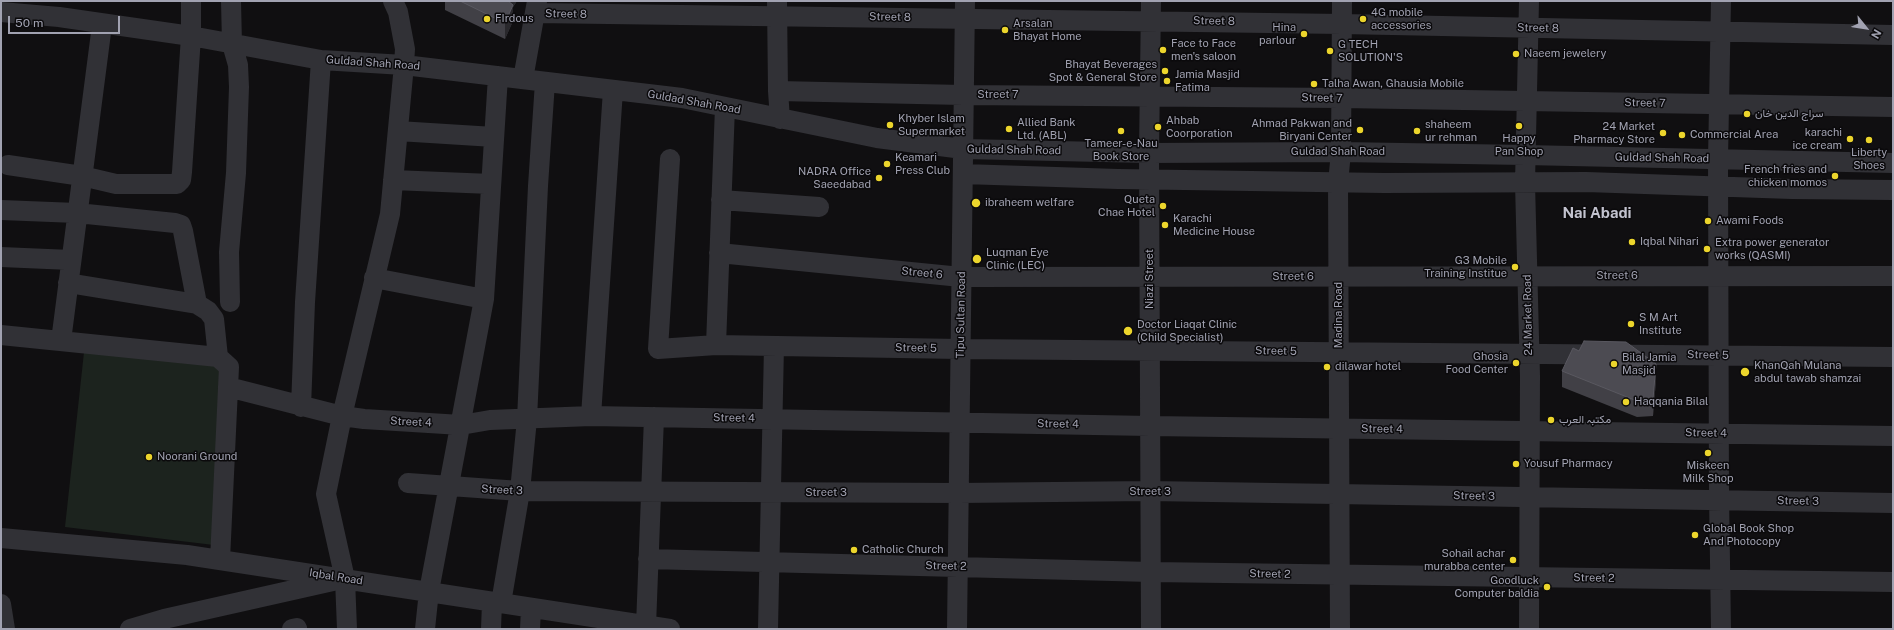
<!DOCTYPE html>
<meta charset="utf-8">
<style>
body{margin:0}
#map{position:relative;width:1894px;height:630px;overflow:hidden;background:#100f11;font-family:"Public Sans",sans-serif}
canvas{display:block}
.frame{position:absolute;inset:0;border:2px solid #a1a2b1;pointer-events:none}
.north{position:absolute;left:1846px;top:8px;width:40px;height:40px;-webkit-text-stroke:3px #0b0a0c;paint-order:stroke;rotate:120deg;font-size:11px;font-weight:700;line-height:16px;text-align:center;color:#a1a2b1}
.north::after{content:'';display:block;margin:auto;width:14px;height:18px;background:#a1a2b1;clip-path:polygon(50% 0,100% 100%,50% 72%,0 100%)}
.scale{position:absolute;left:8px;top:16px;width:112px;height:18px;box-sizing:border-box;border:2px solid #a1a2b1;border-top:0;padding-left:5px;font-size:12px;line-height:14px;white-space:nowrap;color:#a1a2b1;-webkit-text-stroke:3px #0b0a0c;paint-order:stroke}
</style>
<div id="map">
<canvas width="1894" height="630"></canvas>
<div class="frame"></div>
<div class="north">N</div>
<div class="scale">50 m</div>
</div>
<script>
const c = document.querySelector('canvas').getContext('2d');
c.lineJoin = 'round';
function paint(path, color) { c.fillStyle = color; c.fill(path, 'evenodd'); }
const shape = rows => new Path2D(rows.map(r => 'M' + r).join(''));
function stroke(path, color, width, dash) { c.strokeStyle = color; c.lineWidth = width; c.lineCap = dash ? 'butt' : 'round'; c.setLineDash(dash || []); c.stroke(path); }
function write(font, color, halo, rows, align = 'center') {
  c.font = font + ' "Public Sans",Vazirmatn,sans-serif'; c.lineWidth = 3; c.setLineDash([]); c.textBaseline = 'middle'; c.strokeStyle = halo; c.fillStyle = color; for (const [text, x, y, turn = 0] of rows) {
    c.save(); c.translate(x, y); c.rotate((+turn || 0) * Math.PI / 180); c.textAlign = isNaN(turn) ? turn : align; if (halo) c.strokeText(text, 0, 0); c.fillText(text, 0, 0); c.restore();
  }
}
paint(shape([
 [85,343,229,367,222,546,65,527]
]), '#1c231e');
stroke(shape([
 [777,1,778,91],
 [1151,1,1149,153,1151,629],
 [1529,1,1525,183,1530,376,1529,629],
 [1721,1,1718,159,1719,495,1721,629],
 [1,12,59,17,191,36,321,60,404,65,682,98,877,138,963,149,1149,153,1341,152,1525,155,1893,163],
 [535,13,1342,24,1893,35],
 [523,79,537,1],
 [780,119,778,91,963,95,1341,98,1893,107],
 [398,131,494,137],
 [670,159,658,349,716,345,960,349,1893,357],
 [8,165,82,176,116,184,177,184,181,180,182,172,191,36,191,1],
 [963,174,1118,179,1384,183,1586,182,1792,189,1893,190],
 [393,180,491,184],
 [721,200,819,207],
 [1,210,77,213,175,223,181,225,183,231,197,304],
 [719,253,961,277,1893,276],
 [1,257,71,260],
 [374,278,484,299],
 [68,283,197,304,208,311,214,319,218,357],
 [230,302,229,252,236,173,239,87,238,65,232,44,231,1],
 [1,335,218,357,229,367,220,560],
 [61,341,102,25],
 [716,345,725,107],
 [228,387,342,416,364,419,461,425,490,420,591,416,1150,426,1893,436],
 [301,407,305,302,321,60],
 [591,416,613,90],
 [408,483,520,491,959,493,1150,491,1893,503],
 [1,538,187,555,670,629],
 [648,559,1151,572,1893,582],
 [501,603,520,491,527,419,538,186,545,82],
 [1,604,5,629],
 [646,626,654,417],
 [130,629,164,619,333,581],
 [292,629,297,628],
 [347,629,345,579,326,494,342,416,390,214,404,65,405,49,398,12,393,1],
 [425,629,429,591,484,299,498,76],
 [491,629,492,602],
 [530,629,531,608],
 [768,629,774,346],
 [957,629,965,1],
 [1340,629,1338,183,1341,152,1342,1]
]), '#313136', 20);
paint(shape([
 [445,1,517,1,513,7,513,21,505,39,445,10],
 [1562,371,1656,380,1653,416,1637,417,1562,387]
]), '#414046');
paint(shape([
 [508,1,517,1,513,7,513,21,505,39,505,23],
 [1656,364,1656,380,1653,416,1653,399]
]), '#29282c');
const building = shape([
 [460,1,508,1,513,5,505,23,460,1],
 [1584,341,1626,342,1656,364,1653,399,1637,401,1562,371,1573,348,1579,351,1584,341]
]);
paint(building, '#4c4b52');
stroke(building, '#595860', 1);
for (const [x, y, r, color] of [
 [487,19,4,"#ecd52c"],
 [1363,19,4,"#ecd52c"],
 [1005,30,4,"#ecd52c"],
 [1304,34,4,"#ecd52c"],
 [1163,50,4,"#ecd52c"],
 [1330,51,4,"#ecd52c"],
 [1516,54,4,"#ecd52c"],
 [1165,71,4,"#ecd52c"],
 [1167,81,4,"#ecd52c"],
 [1314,84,4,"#ecd52c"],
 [1747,114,4,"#ecd52c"],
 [890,125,4,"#ecd52c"],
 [1519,126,4,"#ecd52c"],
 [1158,127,4,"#ecd52c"],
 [1009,129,4,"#ecd52c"],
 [1360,130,4,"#ecd52c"],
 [1121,131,4,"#ecd52c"],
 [1417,131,4,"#ecd52c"],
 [1663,133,4,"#ecd52c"],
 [1682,135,4,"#ecd52c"],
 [1850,139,4,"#ecd52c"],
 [1869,140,4,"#ecd52c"],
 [887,164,4,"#ecd52c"],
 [1835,176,4,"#ecd52c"],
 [879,178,4,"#ecd52c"],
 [976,203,5,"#ecd52c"],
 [1163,206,4,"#ecd52c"],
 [1708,221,4,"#ecd52c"],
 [1165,225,4,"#ecd52c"],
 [1632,242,4,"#ecd52c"],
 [1707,249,4,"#ecd52c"],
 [977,259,5,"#ecd52c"],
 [1515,267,4,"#ecd52c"],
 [1631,324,4,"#ecd52c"],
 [1128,331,5,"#ecd52c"],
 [1516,363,4,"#ecd52c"],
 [1614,364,4,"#ecd52c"],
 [1327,367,4,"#ecd52c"],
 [1745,372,5,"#ecd52c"],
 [1626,402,4,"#ecd52c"],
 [1551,420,4,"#ecd52c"],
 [1708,453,4,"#ecd52c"],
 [149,457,4,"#ecd52c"],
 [1516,464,4,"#ecd52c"],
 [1695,535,4,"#ecd52c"],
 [854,550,4,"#ecd52c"],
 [1513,560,4,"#ecd52c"],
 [1547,587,4,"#ecd52c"]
]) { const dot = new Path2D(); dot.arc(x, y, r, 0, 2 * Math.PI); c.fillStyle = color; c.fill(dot); stroke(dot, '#0b0a0c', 1.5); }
write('11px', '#a1a2b1', '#0b0a0c', [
 ["4G mobile",1371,13],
 ["accessories",1371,26],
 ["FIrdous",495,19],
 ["Arsalan",1013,24],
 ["Bhayat Home",1013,37],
 ["Hina",1296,28,"right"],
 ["parlour",1296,41,"right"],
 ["Face to Face",1171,44],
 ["men's saloon",1171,57],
 ["G TECH",1338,45],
 ["SOLUTION'S",1338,58],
 ["Naeem jewelery",1524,54],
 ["Bhayat Beverages",1157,65,"right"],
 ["Spot & General Store",1157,78,"right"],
 ["Jamia Masjid",1175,75],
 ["Fatima",1175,88],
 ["Talha Awan, Ghausia Mobile",1322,84],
 ["سراج الدین خان",1755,114],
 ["Khyber Islam",898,119],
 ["Supermarket",898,132],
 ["Ahbab",1166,121],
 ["Coorporation",1166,134],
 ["Allied Bank",1017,123],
 ["Ltd. (ABL)",1017,136],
 ["Ahmad Pakwan and",1352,124,"right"],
 ["Biryani Center",1352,137,"right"],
 ["shaheem",1425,125],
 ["ur rehman",1425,138],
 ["24 Market",1655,127,"right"],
 ["Pharmacy Store",1655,140,"right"],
 ["karachi",1842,133,"right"],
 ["ice cream",1842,146,"right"],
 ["Commercial Area",1690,135],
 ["Happy",1519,139,"center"],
 ["Pan Shop",1519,152,"center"],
 ["Tameer-e-Nau",1121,144,"center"],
 ["Book Store",1121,157,"center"],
 ["Liberty",1869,153,"center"],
 ["Shoes",1869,166,"center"],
 ["Keamari",895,158],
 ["Press Club",895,171],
 ["French fries and",1827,170,"right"],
 ["chicken momos",1827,183,"right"],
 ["NADRA Office",871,172,"right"],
 ["Saeedabad",871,185,"right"],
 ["Queta",1155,200,"right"],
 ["Chae Hotel",1155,213,"right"],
 ["ibraheem welfare",985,203],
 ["Karachi",1173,219],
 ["Medicine House",1173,232],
 ["Awami Foods",1716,221],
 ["Iqbal Nihari",1640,242],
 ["Extra power generator",1715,243],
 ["works (QASMI)",1715,256],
 ["Luqman Eye",986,253],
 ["Clinic (LEC)",986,266],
 ["G3 Mobile",1507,261,"right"],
 ["Training Institue",1507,274,"right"],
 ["S M Art",1639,318],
 ["Institute",1639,331],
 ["Doctor Liaqat Clinic",1137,325],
 ["(Child Specialist)",1137,338],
 ["Ghosia",1508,357,"right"],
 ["Food Center",1508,370,"right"],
 ["Bilal Jamia",1622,358],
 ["Masjid",1622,371],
 ["KhanQah Mulana",1754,366],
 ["abdul tawab shamzai",1754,379],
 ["dilawar hotel",1335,367],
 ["Haqqania Bilal",1634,402],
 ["مکتبہ العرب",1559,420],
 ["Noorani Ground",157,457],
 ["Yousuf Pharmacy",1524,464],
 ["Miskeen",1708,466,"center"],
 ["Milk Shop",1708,479,"center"],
 ["Global Book Shop",1703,529],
 ["And Photocopy",1703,542],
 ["Catholic Church",862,550],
 ["Sohail achar",1505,554,"right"],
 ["murabba center",1505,567,"right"],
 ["Goodluck",1539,581,"right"],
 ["Computer baldia",1539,594,"right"]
], 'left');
write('11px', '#a1a2b1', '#0b0a0c', [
 ["Street 8",566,14,1],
 ["Street 8",890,17,1],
 ["Street 8",1214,21,1],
 ["Street 8",1538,28,1],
 ["Guldad Shah Road",373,63,4],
 ["Street 7",998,95],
 ["Street 7",1322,98,1],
 ["Guldad Shah Road",694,102,10],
 ["Street 7",1645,103,1],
 ["Guldad Shah Road",1014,150,1],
 ["Guldad Shah Road",1338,152],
 ["Guldad Shah Road",1662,158,1],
 ["Street 6",922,273,6],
 ["Street 6",1617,276],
 ["Street 6",1293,277],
 ["Niazi Street",1150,279,-90],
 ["Tipu Sultan Road",961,315,-89],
 ["Madina Road",1339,315,-90],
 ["24 Market Road",1528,315,-91],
 ["Street 5",916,348,1],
 ["Street 5",1276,351,1],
 ["Street 5",1708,355,1],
 ["Street 4",734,418,1],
 ["Street 4",411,422,3],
 ["Street 4",1058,424,1],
 ["Street 4",1382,429,1],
 ["Street 4",1706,433,1],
 ["Street 3",502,490,3],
 ["Street 3",1150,492],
 ["Street 3",826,493],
 ["Street 3",1474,496,1],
 ["Street 3",1798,501,1],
 ["Street 2",946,566,1],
 ["Street 2",1270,574,1],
 ["Iqbal Road",336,577,9],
 ["Street 2",1594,578,1]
]);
write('bold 15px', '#c2c2ce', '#0b0a0c', [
 ["Nai Abadi",1597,213]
]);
</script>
